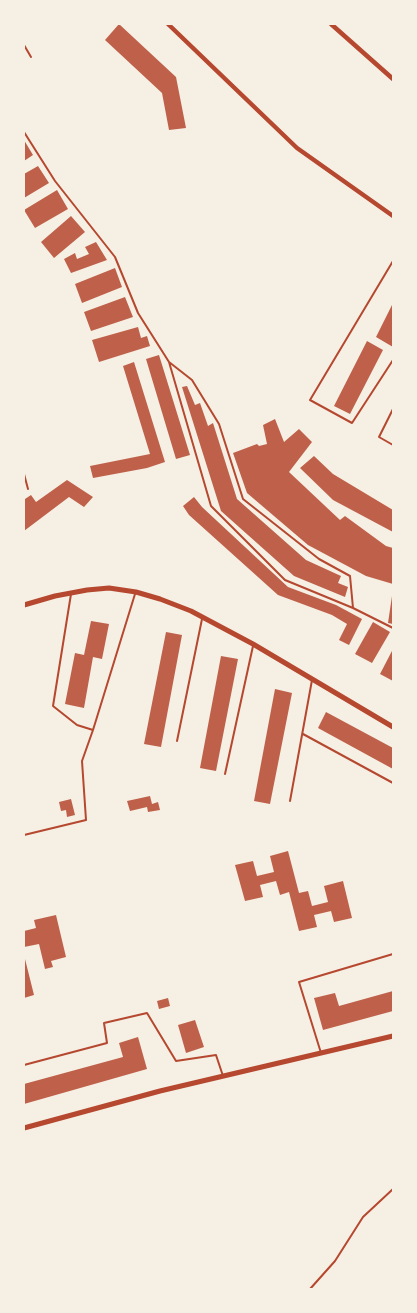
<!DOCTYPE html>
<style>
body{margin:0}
#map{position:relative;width:417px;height:1313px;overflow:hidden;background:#f6efe4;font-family:"Fira Sans",sans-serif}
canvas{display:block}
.frame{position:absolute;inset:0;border:25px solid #f6efe4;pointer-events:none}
</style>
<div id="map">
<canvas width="417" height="1313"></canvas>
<div class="frame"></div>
</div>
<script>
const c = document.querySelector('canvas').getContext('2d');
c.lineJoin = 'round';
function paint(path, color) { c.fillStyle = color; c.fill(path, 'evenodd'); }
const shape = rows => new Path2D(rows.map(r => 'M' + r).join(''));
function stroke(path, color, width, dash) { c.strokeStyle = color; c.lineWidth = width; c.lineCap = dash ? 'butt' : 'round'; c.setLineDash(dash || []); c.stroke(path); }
paint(shape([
 [119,24,176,77,186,128,169,130,162,93,105,40],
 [24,140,33,155,24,161],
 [38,166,49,183,24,198,24,174],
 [57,190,68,209,35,228,24,210],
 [71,216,85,232,54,258,41,242],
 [96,242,107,260,71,273,64,259,75,253,77,259,89,254,85,247],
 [115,268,122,287,82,303,75,284],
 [125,297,133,317,91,331,84,312],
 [393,303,393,347,376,337],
 [138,327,141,338,147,336,150,346,99,362,92,340],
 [367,341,383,350,350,414,334,406],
 [159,355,190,455,176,459,146,359],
 [134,362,165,462,147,468,93,478,90,466,150,454,123,366],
 [187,386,195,405,200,403,208,426,213,423,237,499,306,560,341,576,338,583,348,587,345,597,294,576,221,511,182,387],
 [275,419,284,442,299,429,312,442,289,472,340,520,345,516,386,546,393,548,393,584,366,576,308,545,247,493,233,453,257,444,259,446,267,444,263,425],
 [314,456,333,474,393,510,393,532,333,500,300,468],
 [67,480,93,497,84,507,69,497,24,531,24,496,25,499,31,495,36,502],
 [194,497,202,507,288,587,336,605,362,619,349,645,339,640,347,624,332,615,278,595,189,515,183,506],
 [392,596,393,596,393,624,388,623],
 [91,621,109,624,102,659,93,657,84,708,65,704,75,653,84,655],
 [373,622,390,632,372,663,355,654],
 [166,632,182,635,161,747,144,744],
 [393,649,393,681,380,674],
 [221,656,238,659,216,771,200,768],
 [275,689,292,693,270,804,254,801],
 [326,712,393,748,393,769,318,728],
 [150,796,152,804,158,802,160,810,148,812,147,807,130,811,127,801],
 [71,799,75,815,67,817,66,810,61,811,59,802],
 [288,851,299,893,308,891,312,906,328,902,324,886,343,881,352,918,334,922,331,911,314,915,317,927,299,931,289,892,280,895,276,881,260,885,263,897,245,901,235,865,253,861,257,876,274,872,270,856],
 [56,915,66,957,51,961,53,967,45,969,39,944,24,947,24,931,36,928,34,920],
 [24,955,34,995,24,998],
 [393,991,393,1011,323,1030,314,998,335,993,339,1006],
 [168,998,170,1006,159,1009,157,1001],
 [195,1020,204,1047,186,1053,178,1025],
 [138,1037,147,1069,24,1104,24,1084,123,1057,119,1043]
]), '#bf614a');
stroke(shape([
 [310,1289,335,1261,363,1217,393,1189]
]), '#b5482f', 2);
stroke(shape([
 [24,45,31,57],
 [24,132,55,181,115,257,138,313,169,362,211,506,285,580,353,608,393,628],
 [393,360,352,423,310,400,393,261],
 [169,362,192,380,219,424,243,499,319,559,350,576,353,608],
 [393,409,379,437,393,445],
 [24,474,28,489],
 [71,594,53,706,77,725,93,730,135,594],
 [303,734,393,783],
 [177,741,202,619],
 [225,774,253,646],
 [290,801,312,680],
 [24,835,86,820,82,761,93,730],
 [321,1053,299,982,393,954],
 [24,1065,107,1043,104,1023,147,1013,176,1061,216,1055,223,1076]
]), '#b5482f', 2);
stroke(shape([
 [168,24,297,148,393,216],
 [331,24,393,79]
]), '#b5482f', 4.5);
stroke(shape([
 [24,605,55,596,87,590,109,588,136,592,160,599,191,611,253,644,393,727],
 [24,1128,160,1091,393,1036]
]), '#b5482f', 5);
</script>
